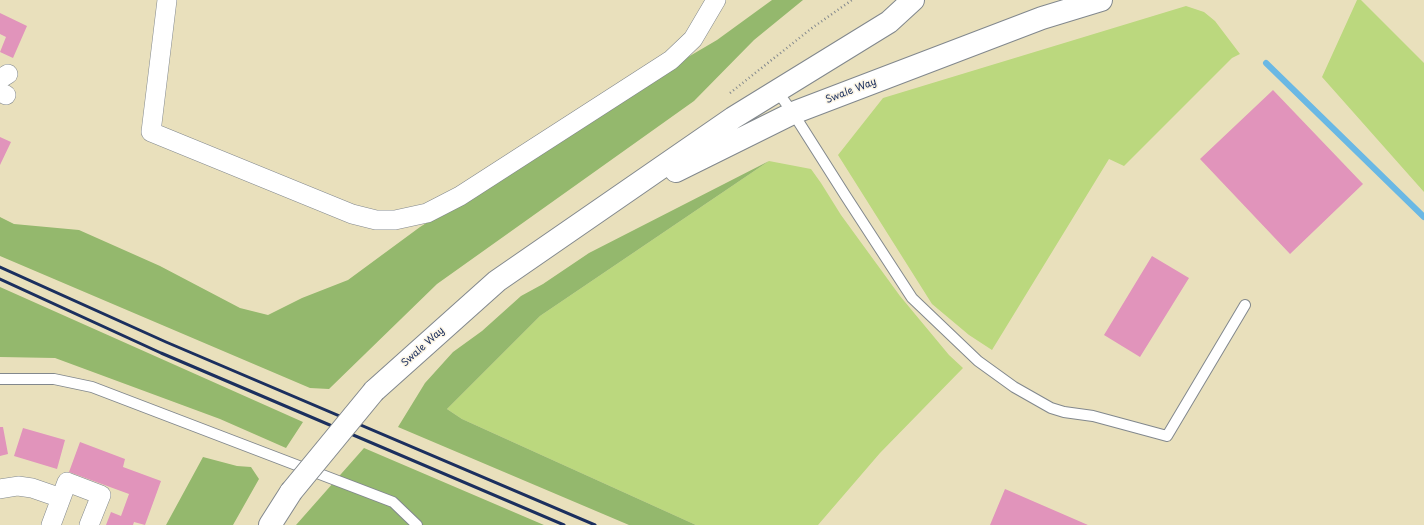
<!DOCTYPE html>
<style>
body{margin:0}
canvas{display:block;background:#e9e0bc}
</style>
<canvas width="1424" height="525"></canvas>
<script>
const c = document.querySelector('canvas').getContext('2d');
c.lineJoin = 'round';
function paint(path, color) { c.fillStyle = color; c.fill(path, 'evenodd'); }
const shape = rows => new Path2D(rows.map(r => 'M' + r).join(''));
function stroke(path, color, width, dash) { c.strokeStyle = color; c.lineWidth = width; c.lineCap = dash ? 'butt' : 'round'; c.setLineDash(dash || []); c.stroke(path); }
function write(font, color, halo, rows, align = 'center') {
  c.font = font + ' "Playpen Sans",sans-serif'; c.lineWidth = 3; c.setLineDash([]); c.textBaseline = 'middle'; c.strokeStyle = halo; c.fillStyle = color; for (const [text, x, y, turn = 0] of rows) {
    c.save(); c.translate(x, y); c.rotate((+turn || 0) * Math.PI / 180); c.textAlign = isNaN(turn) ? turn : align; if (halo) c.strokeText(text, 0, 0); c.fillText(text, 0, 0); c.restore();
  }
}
paint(shape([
 [1357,0,1361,0,1424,63,1424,192,1322,77],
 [1186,6,1204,12,1215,21,1240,54,1232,58,1124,166,1109,159,992,350,969,335,932,304,838,155,883,98],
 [769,161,811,169,821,183,841,215,900,296,949,355,963,368,880,453,818,525,696,525,462,419,447,409,540,316]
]), '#bbd87e');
paint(shape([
 [772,0,803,0,754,40,694,101,437,284,329,389,310,388,0,256,0,217,14,224,79,230,160,266,240,308,268,315,302,298,348,280,420,227,637,87,717,40],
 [769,161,540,316,447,409,462,419,696,525,629,525,398,427,425,383,453,352,482,331,521,296,543,284,589,253],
 [0,287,303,422,286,448,220,419,55,358,0,357],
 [364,448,544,525,296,525],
 [203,457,237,466,251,467,259,479,233,525,166,525]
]), '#94b86d');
stroke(shape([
 [1266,63,1424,217]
]), '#6ab8e4', 6);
paint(shape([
 [0,13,27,26,13,58,0,52,6,37,0,34],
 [1273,90,1363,184,1290,254,1200,159],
 [0,137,11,142,0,165],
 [1152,256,1189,278,1140,357,1104,335],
 [0,427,3,427,8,454,0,456],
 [23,428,65,440,57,469,14,456],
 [80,442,125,459,123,467,161,481,145,525,134,522,133,525,106,525,111,512,121,516,129,494,69,472],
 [1005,489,1088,525,990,525]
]), '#e194bb');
const service = shape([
 [777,91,793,113,845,195,912,298,978,361,1014,387,1051,408,1064,412,1093,416,1167,436,1245,305],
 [0,379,54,379,92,387,393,502,417,525]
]);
const minor = shape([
 [167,0,151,132,352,214,376,220,395,220,427,213,460,196,671,60,693,39,716,0],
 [0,79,8,74],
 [0,92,6,95],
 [0,489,18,486,32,488,61,498],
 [51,525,67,482,101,495,89,525]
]);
const secondary = shape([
 [676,171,793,113,1042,18,1101,0],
 [374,391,497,281,733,118,889,22,913,0],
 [270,525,291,492]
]);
stroke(service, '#82888d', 12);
stroke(minor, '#82888d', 20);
stroke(secondary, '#82888d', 24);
stroke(shape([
 [730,93,812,28,852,0]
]), '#82888d', 2.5, [1, 3]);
stroke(service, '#fff', 10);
stroke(minor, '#fff', 19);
stroke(secondary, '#fff', 22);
stroke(shape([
 [0,267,166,342,595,525],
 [0,279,161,353,564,525]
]), '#1b2f5e', 3);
const secondaryBridge = shape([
 [291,492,374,391]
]);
stroke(secondaryBridge, '#82888d', 24, []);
stroke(secondaryBridge, '#fff', 22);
write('10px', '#1b2f5e', '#fcf5e5', [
 ["Swale Way",851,91,-21],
 ["Swale Way",423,347,-42]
]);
</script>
